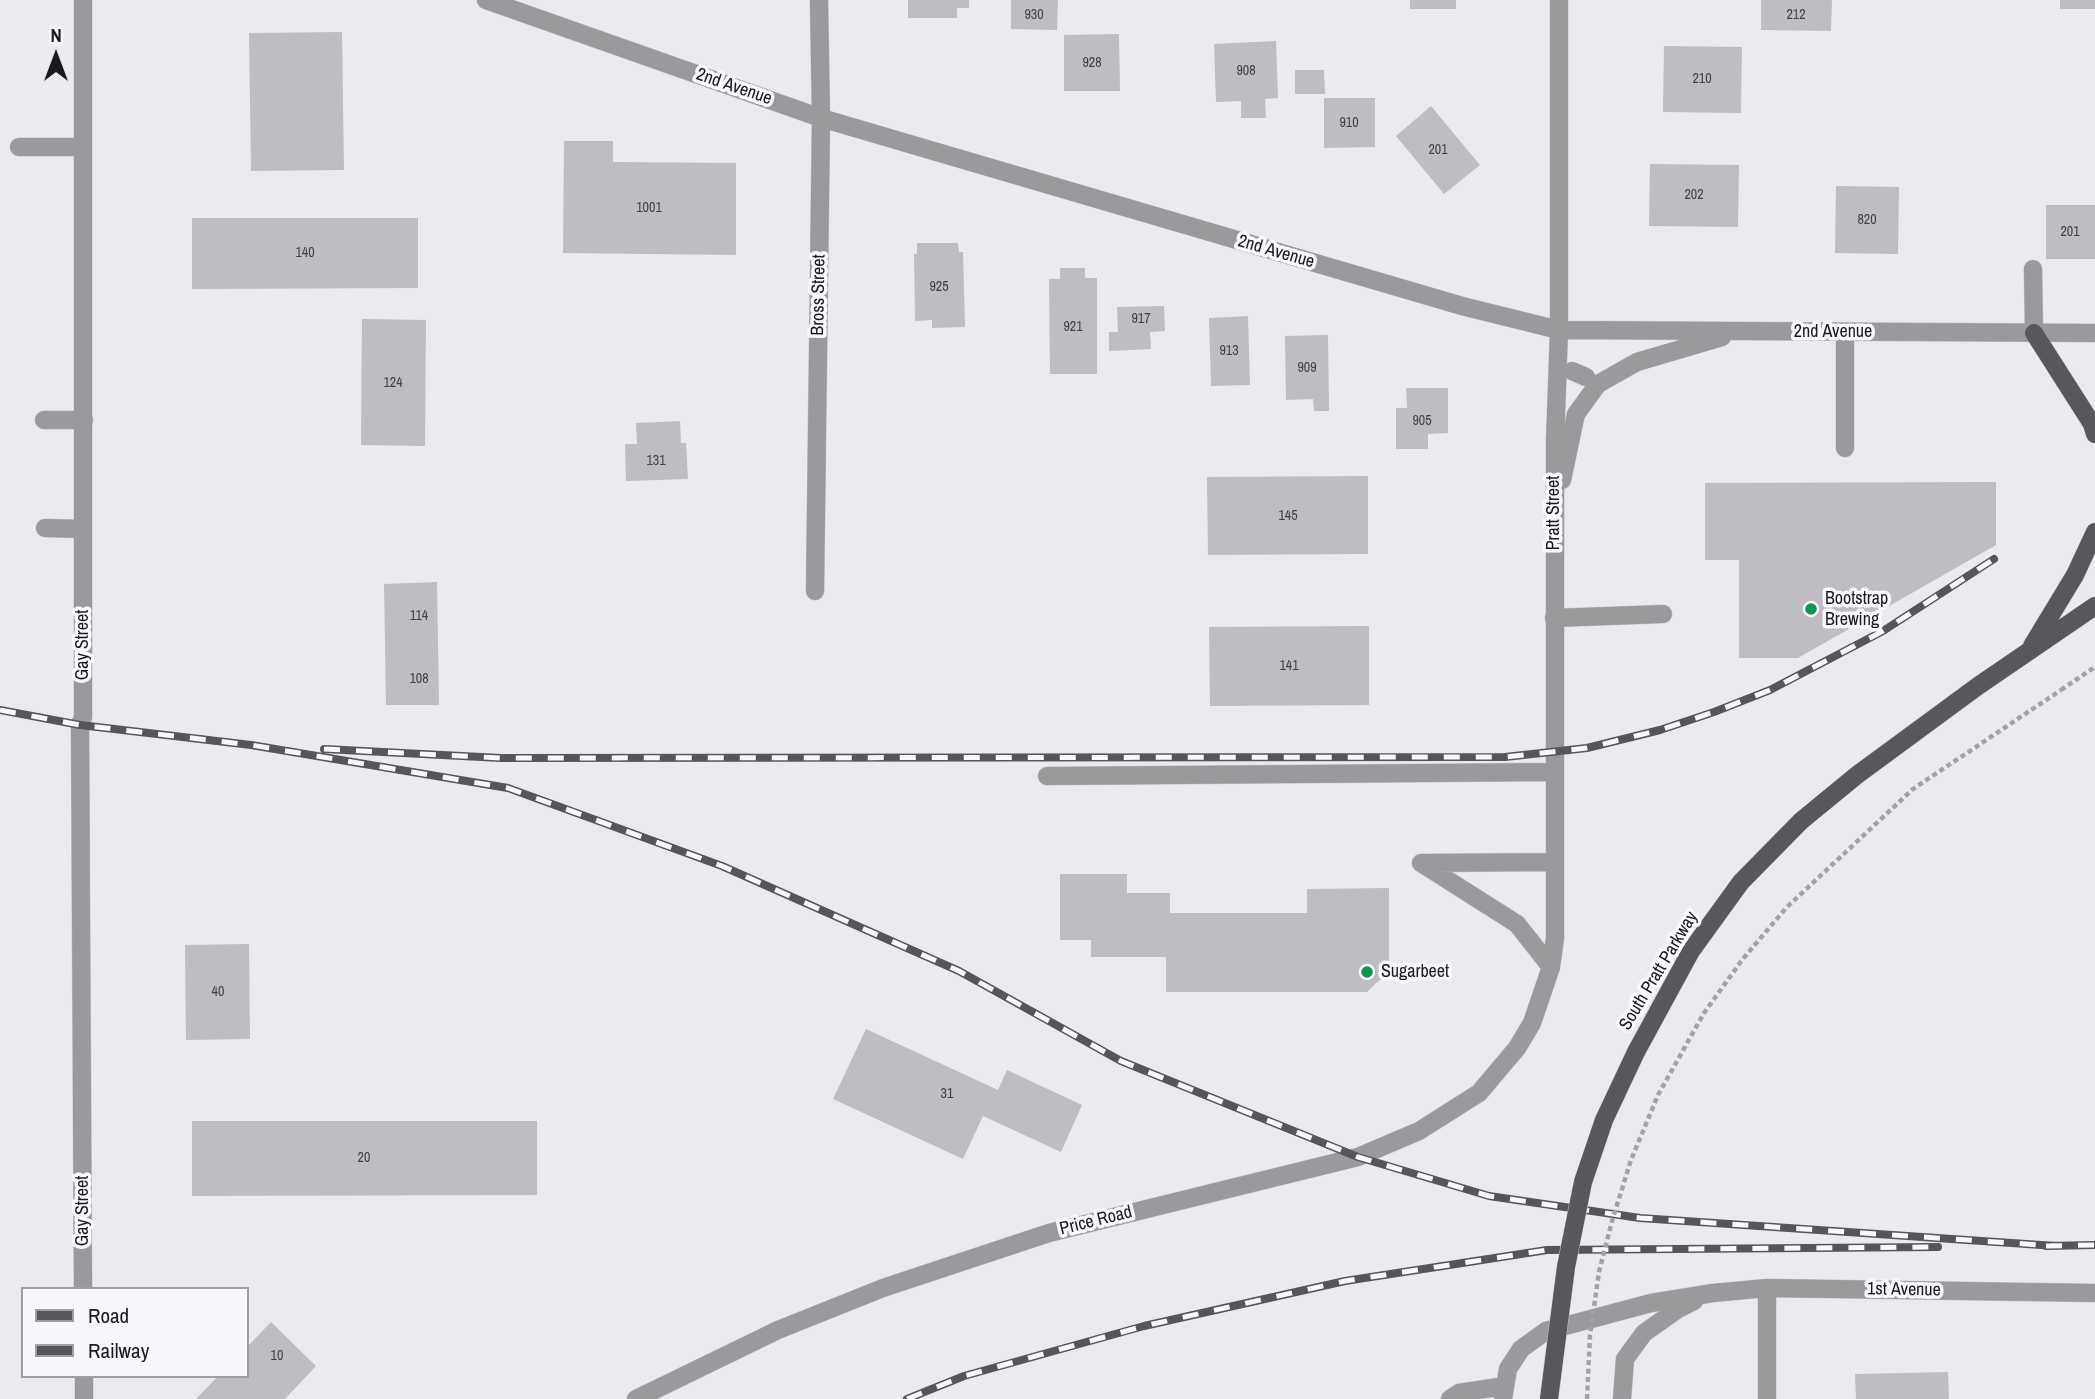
<!DOCTYPE html>
<style>
body{margin:0}
#map{position:relative;width:2095px;height:1399px;overflow:hidden;background:#ece9f0;font-family:"Archivo Narrow",sans-serif}
canvas{display:block}
.legend{position:absolute;left:21px;top:1287px;width:228px;height:91px;box-sizing:border-box;background:#f9f6fe;border:2px solid #a09ea4;margin:0;padding:9px 12px;list-style:none;font-size:21px;color:#1a191c}
.legend li{display:flex;align-items:center;gap:14px;height:35px}
.legend b{width:35px;border:2px solid #a09ea4}
.north{position:absolute;left:21px;top:21px;width:70px;height:70px;-webkit-text-stroke:5px #f9f6fe;paint-order:stroke;rotate:0deg;font-size:19px;font-weight:700;line-height:28px;text-align:center;color:#1a191c}
.north::after{content:'';display:block;margin:auto;width:24px;height:32px;background:#1a191c;clip-path:polygon(50% 0,100% 100%,50% 72%,0 100%)}
</style>
<div id="map">
<canvas width="2095" height="1399"></canvas>
<ul class="legend">
<li><b style="height:9px;background:#59575c"></b>Road</li>
<li><b style="height:9px;background:#565559"></b>Railway</li>
</ul>
<div class="north">N</div>
</div>
<script>
const c = document.querySelector('canvas').getContext('2d');
c.lineJoin = 'round';
function paint(path, color) { c.fillStyle = color; c.fill(path, 'evenodd'); }
const shape = rows => new Path2D(rows.map(r => 'M' + r).join(''));
function stroke(path, color, width, dash) { c.strokeStyle = color; c.lineWidth = width; c.lineCap = dash ? 'butt' : 'round'; c.setLineDash(dash || []); c.stroke(path); }
function write(font, color, halo, rows, align = 'center') {
  c.font = font + ' "Archivo Narrow",sans-serif'; c.lineWidth = 7; c.setLineDash([]); c.textBaseline = 'middle'; c.strokeStyle = halo; c.fillStyle = color; for (const [text, x, y, turn = 0] of rows) {
    c.save(); c.translate(x, y); c.rotate((+turn || 0) * Math.PI / 180); c.textAlign = isNaN(turn) ? turn : align; if (halo) c.strokeText(text, 0, 0); c.fillText(text, 0, 0); c.restore();
  }
}
paint(shape([
 [908,0,969,0,969,8,957,8,957,18,908,18],
 [1011,0,1058,0,1057,30,1011,29],
 [1410,0,1456,0,1456,9,1410,9],
 [1761,0,1832,0,1831,31,1761,30],
 [2060,0,2095,0,2095,9,2060,9],
 [342,32,344,170,251,171,249,33],
 [1119,34,1120,91,1064,91,1064,35],
 [1276,41,1278,98,1265,99,1266,118,1241,118,1241,101,1216,102,1214,44],
 [1664,46,1742,47,1741,113,1663,112],
 [1295,70,1324,70,1325,94,1295,94],
 [1324,98,1375,98,1375,147,1324,148],
 [1431,106,1480,165,1444,194,1396,136],
 [564,141,613,141,613,162,736,163,736,255,563,253],
 [1650,164,1739,165,1738,227,1649,226],
 [1836,186,1899,187,1898,254,1835,253],
 [2046,205,2095,205,2095,259,2046,259],
 [192,218,418,218,418,288,192,289],
 [917,243,958,243,959,252,963,252,965,327,932,328,932,320,915,321,914,254,917,254],
 [1060,268,1085,268,1085,278,1097,278,1097,374,1050,374,1049,279,1060,279],
 [1164,306,1165,331,1150,332,1151,349,1109,351,1109,332,1118,332,1117,307],
 [1248,316,1250,385,1211,386,1209,318],
 [362,319,426,320,425,446,361,445],
 [1328,335,1329,411,1314,411,1313,399,1286,400,1285,336],
 [1406,388,1448,388,1448,433,1428,434,1428,449,1396,449,1396,408,1407,408],
 [680,421,681,443,686,443,688,479,626,481,625,444,637,444,636,423],
 [1368,476,1368,554,1208,555,1207,477],
 [1996,482,1996,545,1798,658,1739,658,1739,560,1705,560,1705,483],
 [437,582,439,705,386,705,384,584],
 [1369,626,1369,705,1210,706,1209,627],
 [1060,874,1127,874,1127,893,1170,893,1170,913,1307,913,1307,889,1389,888,1389,971,1367,992,1166,992,1166,957,1091,957,1091,940,1060,940],
 [249,944,250,1039,186,1040,185,945],
 [866,1029,998,1090,1007,1070,1082,1105,1061,1152,983,1116,963,1159,833,1099],
 [192,1121,537,1121,537,1195,192,1196],
 [271,1322,316,1366,285,1399,196,1399,218,1376,247,1376,247,1347],
 [1948,1372,1949,1399,1856,1399,1855,1374]
]), '#bfbcc3');
const minor = shape([
 [83,0,83,717,80,725,83,1289],
 [486,0,821,118,1462,306,1559,330,2095,333],
 [19,147,83,147],
 [2033,269,2034,333],
 [1845,332,1845,448],
 [1572,371,1586,377],
 [44,420,84,420],
 [1562,480,1576,414,1598,384,1637,362,1722,337],
 [45,528,83,529],
 [815,591,821,118,819,0],
 [1554,618,1663,614],
 [1047,776,1554,772],
 [1421,863,1517,924,1551,967],
 [1421,863,1554,862],
 [84,1376,84,1399],
 [636,1399,778,1330,883,1288,1049,1233,1358,1157,1419,1131,1479,1093,1517,1048,1532,1023,1551,967,1555,938,1555,443,1559,330,1559,0],
 [1450,1399,1459,1393,1505,1386],
 [1503,1399,1508,1369,1521,1349,1546,1331,1651,1303,1713,1293,1767,1288,2095,1293],
 [1622,1399,1625,1359,1644,1333,1678,1309,1694,1301],
 [1767,1399,1767,1288]
]);
const major = shape([
 [2034,333,2092,424,2095,434],
 [2032,646,2075,575,2095,532],
 [1636,1052,1691,951,1741,882,1801,821,1857,775,1978,686,2095,606]
]);
stroke(minor, '#c6c4ca', 19);
stroke(major, '#c6c4ca', 19);
stroke(shape([
 [2061,690,2095,667]
]), '#a3a0a6', 4.5, [5, 3.5]);
stroke(minor, '#9a999c', 18);
stroke(major, '#59575c', 18);
const rail = shape([
 [0,710,80,725,251,745,508,788,722,866,959,971,1121,1061,1358,1157,1489,1196,1640,1218,2056,1246],
 [324,749,501,758,1505,757,1587,748,1660,730,1714,712,1770,690,1883,631,1994,559],
 [2046,1246,2095,1245],
 [907,1399,964,1376,1144,1326,1345,1281,1547,1250,1938,1247]
]);
stroke(rail, '#565559', 8);
stroke(rail, '#f9f6fe', 5, [16]);
const majorBridge = shape([
 [1549,1399,1566,1267,1583,1182,1604,1120,1636,1052]
]);
stroke(majorBridge, '#c6c4ca', 19, []);
stroke(shape([
 [1587,1399,1590,1335,1599,1272,1612,1221,1631,1160,1658,1095,1704,1013,1742,960,1786,908,1913,789,2061,690]
]), '#a3a0a6', 4.5, [5, 3.5]);
stroke(majorBridge, '#59575c', 18);
for (const [x, y, r, color] of [
 [1811,609,7,"#0d9554"],
 [1367,972,7,"#0d9554"]
]) { const dot = new Path2D(); dot.arc(x, y, r, 0, 2 * Math.PI); c.fillStyle = color; c.fill(dot); stroke(dot, '#f9f6fe', 2.5); }
write('14px', '#434246', null, [
 ["930",1034,15],
 ["212",1796,15],
 ["928",1092,63],
 ["908",1246,71],
 ["210",1702,79],
 ["910",1349,123],
 ["201",1438,150],
 ["202",1694,195],
 ["1001",649,208],
 ["820",1867,220],
 ["201",2070,232],
 ["140",305,253],
 ["925",939,287],
 ["917",1141,319],
 ["921",1073,327],
 ["913",1229,351],
 ["909",1307,368],
 ["124",393,383],
 ["905",1422,421],
 ["131",656,461],
 ["145",1288,516],
 ["114",419,616],
 ["141",1289,666],
 ["108",419,679],
 ["40",218,992],
 ["31",947,1094],
 ["20",364,1158],
 ["10",277,1356]
]);
write('18px', '#1a191c', '#f9f6fe', [
 ["2nd Avenue",734,87,19],
 ["2nd Avenue",1276,252,16],
 ["Bross Street",819,295,-89],
 ["2nd Avenue",1833,332],
 ["Pratt Street",1554,513,-90],
 ["Gay Street",83,645,-90],
 ["South Pratt Parkway",1659,971,-59],
 ["Gay Street",83,1211,-90],
 ["Price Road",1096,1221,-14],
 ["1st Avenue",1904,1290,1]
]);
write('18px', '#1a191c', '#f9f6fe', [
 ["Bootstrap",1825,599],
 ["Brewing",1825,620],
 ["Sugarbeet",1381,972]
], 'left');
</script>
